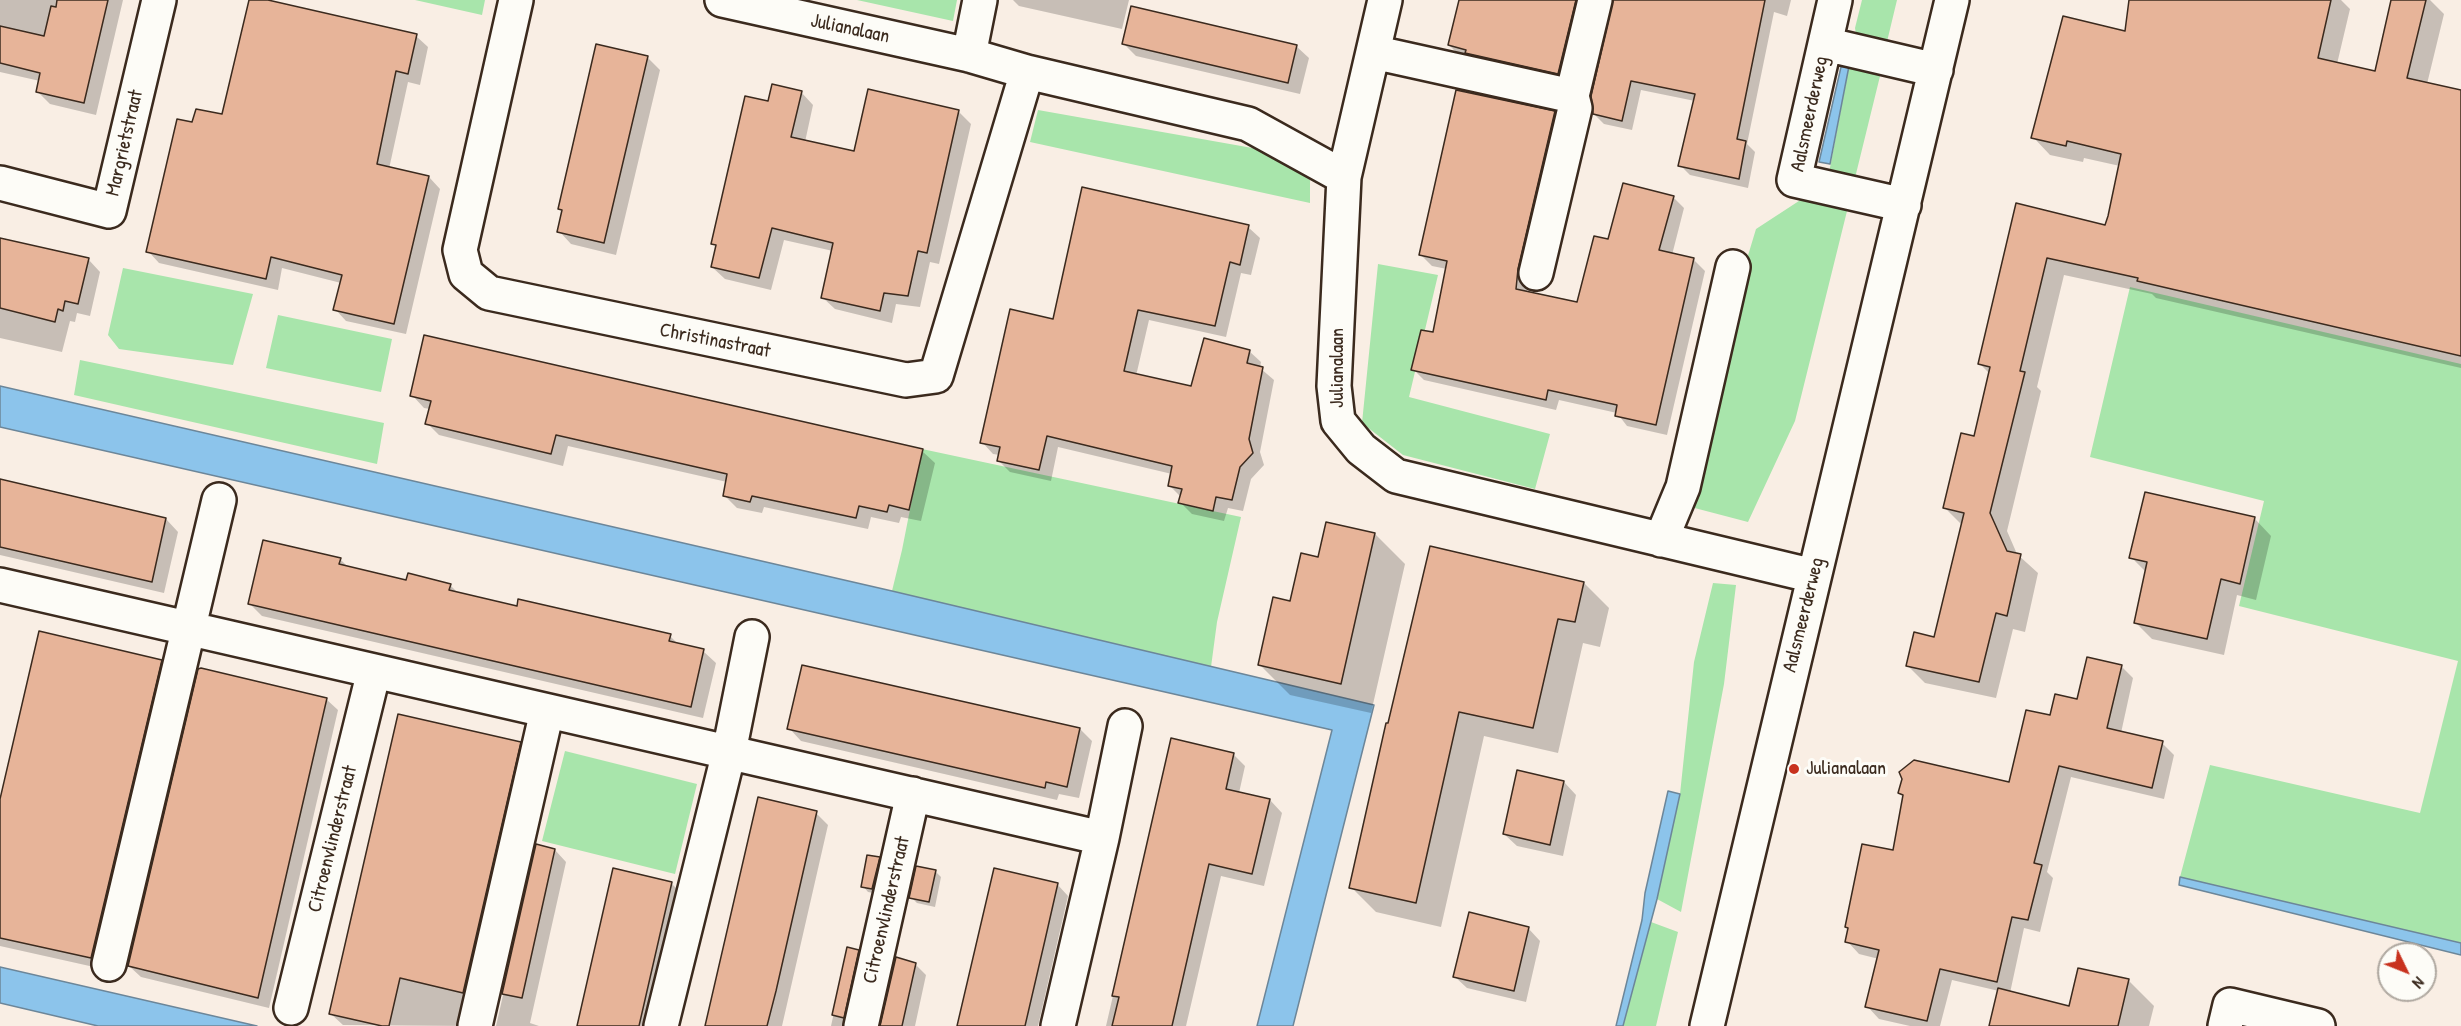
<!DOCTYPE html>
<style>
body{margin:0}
#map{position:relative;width:2461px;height:1026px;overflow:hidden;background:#f9eee4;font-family:"Patrick Hand",sans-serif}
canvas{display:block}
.north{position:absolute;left:2377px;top:942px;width:60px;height:60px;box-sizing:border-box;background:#fdfcf7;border:2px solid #afa8a0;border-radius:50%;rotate:133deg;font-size:16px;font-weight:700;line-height:24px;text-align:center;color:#3b2a1e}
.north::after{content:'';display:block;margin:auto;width:21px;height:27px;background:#c8321e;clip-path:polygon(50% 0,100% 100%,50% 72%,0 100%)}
</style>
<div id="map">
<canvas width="2461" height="1026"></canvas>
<div class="north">N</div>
</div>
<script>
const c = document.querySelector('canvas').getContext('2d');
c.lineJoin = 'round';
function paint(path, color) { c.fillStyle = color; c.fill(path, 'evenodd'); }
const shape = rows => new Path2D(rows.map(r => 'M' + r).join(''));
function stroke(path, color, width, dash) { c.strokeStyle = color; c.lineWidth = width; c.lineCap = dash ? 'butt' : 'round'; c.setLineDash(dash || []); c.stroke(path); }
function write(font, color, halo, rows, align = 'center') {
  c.font = font + ' "Patrick Hand",sans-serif'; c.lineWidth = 6; c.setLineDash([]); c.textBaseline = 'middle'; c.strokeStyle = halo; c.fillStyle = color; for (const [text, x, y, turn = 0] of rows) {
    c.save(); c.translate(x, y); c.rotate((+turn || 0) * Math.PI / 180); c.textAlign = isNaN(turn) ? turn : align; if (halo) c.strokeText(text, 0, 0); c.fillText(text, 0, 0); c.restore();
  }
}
paint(shape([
 [415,0,485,0,482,15],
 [857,0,957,0,953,21],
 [1862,0,1897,0,1885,50,1857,40,1855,28],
 [1849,66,1882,68,1854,182,1829,173],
 [1038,110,1275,152,1310,180,1310,203,1030,142],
 [1802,199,1848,207,1795,421,1748,522,1687,506,1727,325,1756,229],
 [1378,264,1438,275,1409,397,1550,434,1535,489,1403,455,1362,423],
 [123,268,253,294,233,365,119,349,108,335],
 [2130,287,2461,364,2461,943,2180,877,2210,765,2420,813,2458,661,2239,606,2264,501,2090,457],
 [278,315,392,339,381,392,266,368],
 [80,360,384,423,377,464,74,395],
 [922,449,1241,517,1217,622,1211,667,892,591,902,550],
 [1713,583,1736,585,1724,684,1681,912,1657,899,1680,794,1694,662],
 [565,751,697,784,675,874,542,841],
 [1651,922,1678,932,1656,1026,1623,1026]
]), '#a8e5ab');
const water = shape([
 [1849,66,1830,164,1819,162,1841,67,1849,66],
 [0,386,892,591,1374,705,1293,1026,1257,1026,1332,730,0,427,0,386],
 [1668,791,1680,794,1657,899,1623,1026,1616,1026,1642,920,1645,893,1668,791],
 [2180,877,2461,943,2461,955,2179,885,2180,877],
 [0,967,257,1026,98,1026,0,1003,0,967]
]);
paint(water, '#8cc4eb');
stroke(water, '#6c8699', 1.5);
paint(shape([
 [0,0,123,0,96,115,50,104,38,92,40,81,0,72],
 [251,0,261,0,416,36,428,47,420,85,408,82,389,169,429,177,440,189,406,334,346,321,335,309,341,283,282,268,278,290,159,263,148,251,193,124,223,116],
 [1013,0,1129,0,1122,29,1019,6],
 [1460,0,1589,0,1568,83,1459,55,1449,45],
 [1615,0,1791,0,1787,16,1774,12,1747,144,1755,152,1748,188,1690,175,1680,165,1695,101,1641,90,1632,130,1604,124,1594,114],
 [2186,0,2341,0,2350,9,2337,64,2376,72,2393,0,2430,0,2444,14,2427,84,2461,92,2461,368,2156,298,2152,294,2064,275,2037,387,2041,391,2007,531,2017,554,2038,573,2025,632,2013,629,1996,698,1925,683,1907,665,1935,638,1962,525,1945,508,1975,438,1990,374,1980,364,2017,205,2106,227,2120,166,2084,158,2083,162,2050,155,2033,137,2150,38],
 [1124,44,1296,46,1309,58,1300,94,1136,56],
 [597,46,648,58,660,70,616,255,571,244,559,231,563,212,559,209],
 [801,92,813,105,805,142,855,153,958,111,971,124,939,264,930,262,920,307,896,304,892,323,835,309,822,297,833,251,784,240,771,290,725,279,712,267,717,247,713,243,769,103],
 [1554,113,1565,124,1528,280,1527,293,1580,305,1609,241,1673,197,1684,208,1672,255,1694,260,1705,271,1667,435,1627,426,1617,413,1559,400,1556,410,1424,380,1413,369,1434,334,1447,269,1432,266,1421,255],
 [1248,227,1260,238,1251,275,1241,273,1226,337,1149,320,1136,376,1192,388,1249,351,1261,362,1260,368,1274,380,1260,452,1264,465,1251,479,1243,511,1228,508,1224,521,1192,514,1180,502,1181,497,1169,485,1172,474,1058,447,1051,481,1010,472,998,460,1000,455,993,454,982,442,1054,321],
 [0,239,88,259,100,272,90,316,77,313,75,322,70,321,62,352,0,338],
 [412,395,922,451,935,463,921,521,901,517,899,523,871,517,868,529,764,507,762,513,737,508,724,495,727,482,568,446,563,466,439,435,427,423,430,409,424,408],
 [0,481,166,519,178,532,164,593,0,555],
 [2146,494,2255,519,2271,536,2256,600,2237,595,2224,655,2152,639,2135,622,2146,572,2131,557],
 [1375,534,1405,564,1371,713,1290,695,1260,665,1291,603,1319,558],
 [340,559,349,568,408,582,450,585,458,593,518,608,670,636,679,645,703,651,716,663,703,718,262,616,250,604],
 [1584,583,1609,608,1600,647,1583,643,1558,753,1484,736,1441,927,1376,912,1351,887,1387,725],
 [161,661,173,673,103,969,0,946,0,806],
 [2121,666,2133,678,2121,733,2162,743,2174,755,2164,799,2071,777,2047,872,2053,878,2040,932,2024,928,2010,993,2070,1007,2128,980,2154,1006,2149,1026,1991,1026,1999,991,1952,980,1940,1026,1910,1026,1879,1019,1867,1006,1879,959,1859,954,1847,941,1894,852,1904,797,1900,793,2010,784,2051,717,2079,701],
 [326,699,338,710,269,1008,141,977,129,966],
 [789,728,1080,729,1092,741,1079,798,1059,794,1057,800,801,741],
 [1172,740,1233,754,1245,766,1239,793,1270,800,1282,813,1264,886,1221,876,1186,1026,1106,1026],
 [520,744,531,755,470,1026,343,1025,331,1014],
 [1518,772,1564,782,1576,795,1563,856,1517,846,1504,834],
 [816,813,828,825,782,1026,707,1026],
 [537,846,555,850,566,862,530,1023,539,1026,496,1026],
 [879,859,885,865,878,894,868,892,863,886],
 [935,871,941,877,935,907,917,903,911,897],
 [671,883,683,895,652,1026,578,1026],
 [1057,884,1068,896,1038,1026,959,1026],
 [1528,928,1540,941,1526,1002,1467,988,1454,976],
 [848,949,858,951,869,962,855,1026,831,1026],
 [915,964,926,975,915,1026,882,1026]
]), '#0003');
const building = shape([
 [57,0,108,0,84,103,36,92,40,73,0,63,0,26,44,36,51,6,56,7,57,0],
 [249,0,268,0,417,34,408,74,396,71,377,164,429,176,394,324,333,310,342,275,271,257,266,279,146,252,177,119,192,122,196,109,222,114,249,0],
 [1459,0,1576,0,1558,74,1465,53,1466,50,1448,45,1459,0],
 [1613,0,1765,0,1737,139,1746,141,1739,179,1678,166,1695,94,1631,81,1622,121,1593,114,1591,96,1613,0],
 [2129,0,2331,0,2318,58,2375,71,2391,0,2426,0,2407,78,2461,90,2461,356,2137,281,2138,278,2047,258,2020,371,2025,372,1990,513,2007,551,2021,554,2007,616,1996,613,1979,682,1906,666,1914,632,1934,637,1964,513,1943,508,1961,433,1974,436,1990,367,1978,364,2016,203,2105,225,2108,216,2121,154,2067,141,2066,146,2031,138,2063,16,2125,31,2129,0],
 [1131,6,1297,45,1288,83,1122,44,1131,6],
 [596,44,648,56,604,243,557,232,562,210,558,209,596,44],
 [772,84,802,91,791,137,854,151,868,89,959,110,927,253,918,251,908,296,884,293,880,311,821,298,833,243,772,228,759,278,711,267,716,245,711,244,745,96,768,101,772,84],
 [1456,90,1555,111,1518,269,1516,289,1577,302,1594,236,1608,239,1623,183,1674,196,1659,250,1694,258,1656,425,1615,416,1617,405,1548,390,1546,400,1411,370,1421,330,1433,332,1447,261,1419,255,1456,90],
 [1082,187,1249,225,1240,265,1230,262,1215,326,1138,310,1124,371,1191,386,1204,338,1250,350,1247,363,1263,367,1249,439,1253,453,1240,467,1232,500,1216,497,1213,511,1178,503,1182,489,1168,486,1172,466,1047,436,1039,470,997,461,1000,447,980,443,1010,309,1053,319,1082,187],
 [0,238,89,258,78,304,65,301,63,311,58,309,55,322,0,308,0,238],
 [424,335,923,449,909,510,889,505,887,512,859,506,856,518,752,496,750,502,723,496,727,474,556,435,551,454,425,424,431,401,410,396,424,335],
 [0,479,166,518,152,582,0,547,0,479],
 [2145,492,2255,517,2240,584,2221,579,2207,639,2134,623,2147,562,2129,558,2145,492],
 [1326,522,1375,533,1341,684,1258,665,1273,597,1290,601,1301,553,1318,557,1326,522],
 [263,540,341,558,339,564,406,580,408,573,451,584,449,590,517,606,518,599,671,634,669,641,704,649,691,707,248,604,263,540],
 [1430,546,1584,582,1575,622,1558,619,1533,728,1459,712,1416,903,1349,888,1386,723,1388,723,1430,546],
 [39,631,162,660,91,958,0,938,0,799,39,631],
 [2087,657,2122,665,2107,728,2163,741,2152,788,2059,766,2034,863,2042,865,2028,920,2012,917,1997,982,1940,969,1927,1021,1865,1007,1879,950,1845,942,1848,928,1845,927,1862,844,1893,850,1903,795,1898,793,1902,779,1899,772,1914,760,2009,782,2026,710,2050,715,2055,694,2077,699,2087,657],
 [802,665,1080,728,1067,787,1046,782,1045,788,787,729,802,665],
 [201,668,327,698,258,998,128,966,198,669,201,668],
 [398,714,521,742,463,993,400,978,389,1026,382,1026,329,1014,398,714],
 [1171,738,1234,753,1226,789,1270,799,1252,874,1209,864,1172,1026,1112,1026,1119,997,1112,996,1171,738],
 [1517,770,1564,781,1550,845,1503,834,1517,770],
 [758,797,817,811,776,991,767,1026,705,1026,758,797],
 [536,844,555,849,522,998,502,994,536,844],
 [867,855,880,857,872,889,861,887,867,855],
 [916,866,936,870,929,902,909,898,916,866],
 [613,868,672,882,639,1026,577,1026,613,868],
 [994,868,1058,883,1045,940,1025,1026,957,1026,994,868],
 [1469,912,1529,927,1514,991,1453,977,1469,912],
 [847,947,859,950,844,1018,832,1015,847,947],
 [896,957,916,963,902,1026,880,1026,896,957],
 [2078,968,2129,979,2118,1026,1989,1026,1998,988,2069,1006,2078,968]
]);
paint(building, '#e7b499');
stroke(building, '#3b2a1e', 1.5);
const minor = shape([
 [516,0,460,250,466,274,489,293,906,380,936,376,1027,72],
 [722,0,969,55,1027,72,1248,124,1344,177],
 [1385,0,1344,177,1334,386,1338,421,1361,449,1396,476,1814,576],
 [1835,0,1794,180,1904,205],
 [1825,44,1936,70],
 [1373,52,1572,96,1595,0],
 [969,55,980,0],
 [0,183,109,211,159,0],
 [1536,273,1575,108,1572,96],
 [1661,540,1683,487,1733,267],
 [0,585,1102,838],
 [109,964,219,500],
 [291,1008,374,671],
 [475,1026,547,711],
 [661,1026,729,752,752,637],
 [861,1026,913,794],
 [1058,1026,1102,838,1125,726],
 [1707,1026,1952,0],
 [2225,1026,2230,1005,2318,1026]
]);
stroke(minor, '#3b2a1e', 38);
stroke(minor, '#fdfcf7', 33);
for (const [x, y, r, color] of [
 [1794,769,6,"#c8321e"]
]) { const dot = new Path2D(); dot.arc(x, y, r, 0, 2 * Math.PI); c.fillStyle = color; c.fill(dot); stroke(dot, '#fdfcf7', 2); }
write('20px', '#3b2a1e', '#fdfcf7', [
 ["Julianalaan",850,29,12],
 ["Aalsmeerderweg",1810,114,-78],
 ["Margrietstraat",125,143,-77],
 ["Christinastraat",715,341,11],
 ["Julianalaan",1338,368,-90],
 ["Aalsmeerderweg",1804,615,-76],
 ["Citroenvlinderstraat",333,839,-76],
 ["Citroenvlinderstraat",887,910,-77]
]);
write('20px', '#3b2a1e', '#fdfcf7', [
 ["Julianalaan",1806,769]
], 'left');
</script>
